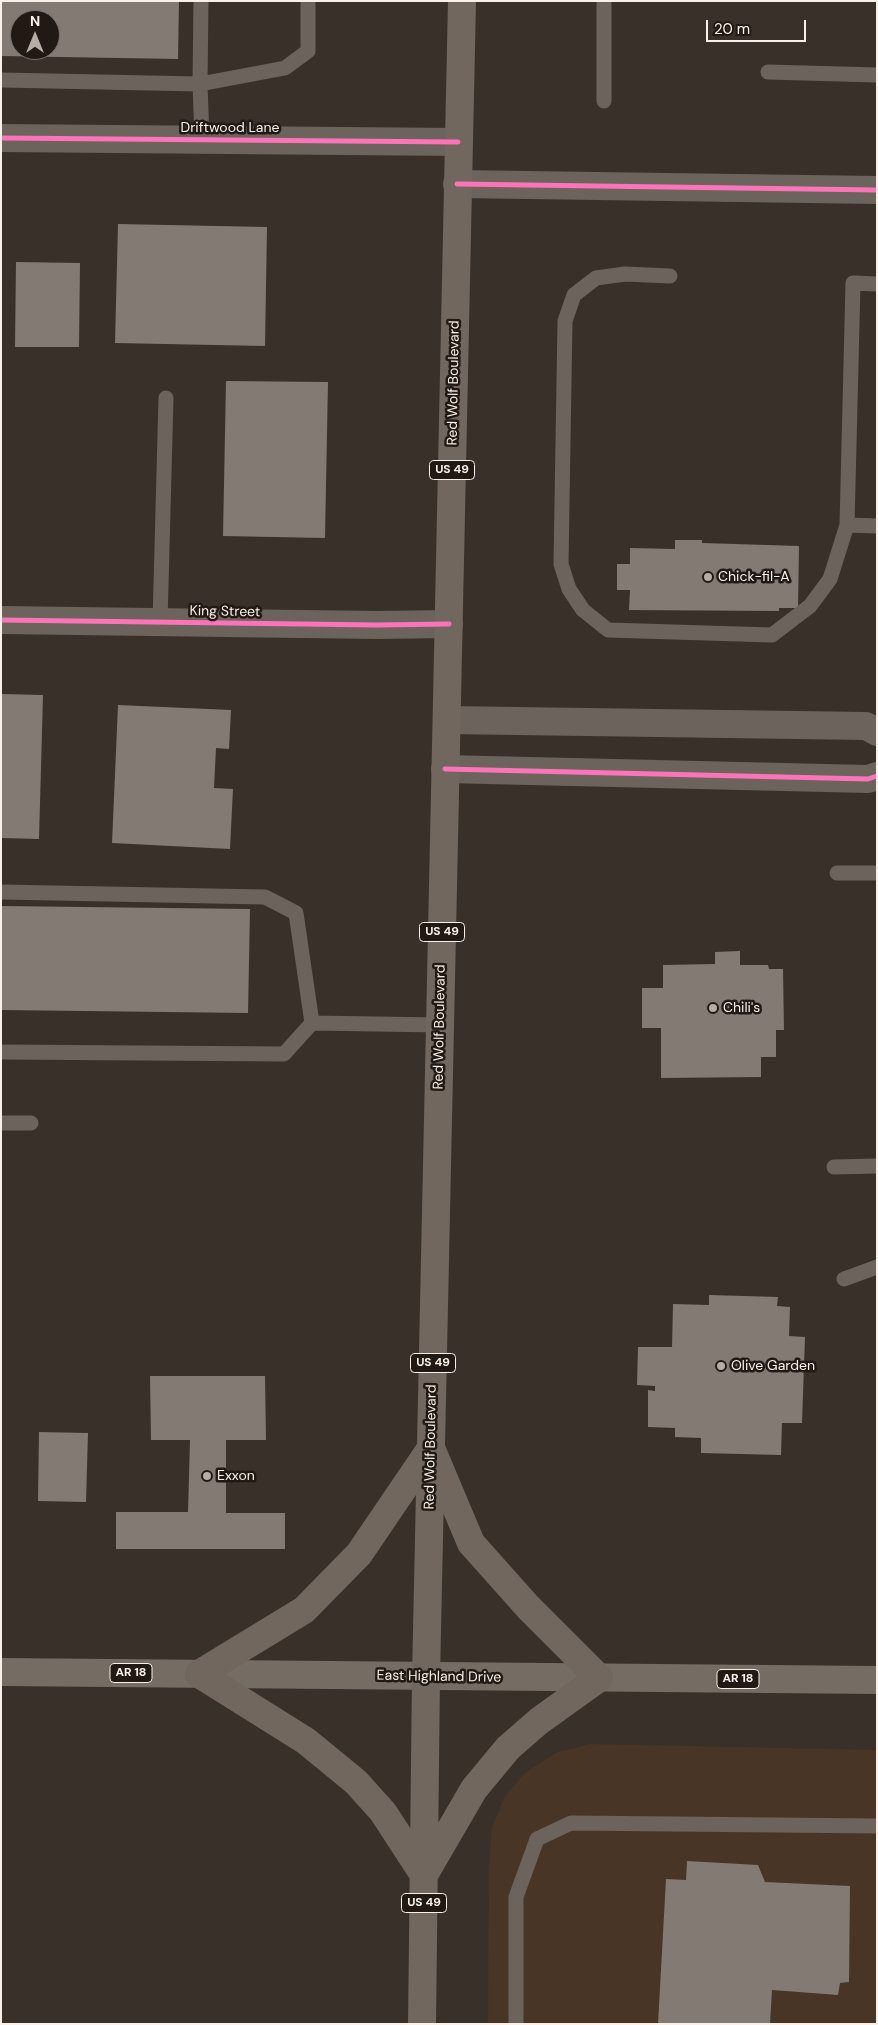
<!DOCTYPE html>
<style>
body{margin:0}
#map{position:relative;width:878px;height:2025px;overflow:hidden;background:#393129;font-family:"DM Sans",sans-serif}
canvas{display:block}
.frame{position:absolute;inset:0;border:2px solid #faf0e7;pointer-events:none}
.north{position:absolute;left:10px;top:10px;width:50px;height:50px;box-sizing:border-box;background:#211914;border:1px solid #786f68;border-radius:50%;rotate:0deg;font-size:14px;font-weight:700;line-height:20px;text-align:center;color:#faf0e7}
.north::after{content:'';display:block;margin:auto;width:18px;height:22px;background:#b6ada4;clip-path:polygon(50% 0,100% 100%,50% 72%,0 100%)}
.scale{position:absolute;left:706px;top:20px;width:100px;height:22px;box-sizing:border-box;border:2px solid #faf0e7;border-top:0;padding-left:6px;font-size:15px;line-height:18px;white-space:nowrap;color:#faf0e7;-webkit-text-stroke:4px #211914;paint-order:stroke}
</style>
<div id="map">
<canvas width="878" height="2025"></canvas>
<div class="frame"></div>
<div class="north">N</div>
<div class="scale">20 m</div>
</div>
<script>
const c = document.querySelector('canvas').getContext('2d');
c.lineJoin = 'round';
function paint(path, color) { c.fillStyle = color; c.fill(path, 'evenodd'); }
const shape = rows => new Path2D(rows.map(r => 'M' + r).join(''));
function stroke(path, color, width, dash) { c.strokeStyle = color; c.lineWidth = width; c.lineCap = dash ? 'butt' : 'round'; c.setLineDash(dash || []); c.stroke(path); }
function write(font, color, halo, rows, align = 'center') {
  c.font = font + ' "DM Sans",sans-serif'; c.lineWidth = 5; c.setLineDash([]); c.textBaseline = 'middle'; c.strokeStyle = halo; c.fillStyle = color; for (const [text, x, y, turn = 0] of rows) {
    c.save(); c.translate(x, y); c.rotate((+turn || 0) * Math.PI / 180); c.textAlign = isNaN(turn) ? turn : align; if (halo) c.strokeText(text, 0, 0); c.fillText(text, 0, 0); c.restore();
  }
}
paint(shape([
 [590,1744,877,1750,877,2024,488,2024,489,1867,492,1828,504,1798,525,1773,556,1753]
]), '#493525');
paint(shape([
 [1,1,179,1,178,59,1,56],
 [20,20,50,20,50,50,20,50],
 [118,224,267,227,265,346,115,343],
 [16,262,80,263,79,347,15,347],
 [226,381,328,382,325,538,223,536],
 [675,540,702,540,702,543,799,546,798,608,779,608,779,611,629,610,630,590,617,590,617,564,630,564,630,548,675,549],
 [1,694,43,695,39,839,1,838],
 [118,705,231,710,229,749,216,748,214,788,233,789,230,849,112,843],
 [1,906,250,909,248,1013,1,1010],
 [740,951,740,965,768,965,769,969,783,969,784,1030,776,1030,776,1057,761,1057,761,1077,661,1078,661,1028,642,1028,642,988,663,988,663,965,715,964,715,952],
 [709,1295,778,1297,777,1306,790,1307,789,1336,805,1337,802,1423,782,1423,781,1455,701,1453,701,1438,675,1437,675,1428,648,1427,648,1390,655,1391,655,1386,637,1385,638,1347,672,1347,673,1304,709,1305],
 [150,1376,265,1376,266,1440,226,1440,226,1513,285,1513,285,1549,116,1549,116,1512,188,1512,190,1440,151,1440],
 [39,1432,88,1433,86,1502,38,1501],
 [687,1861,758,1865,765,1882,850,1886,849,1982,840,1983,838,1995,772,1990,770,2024,658,2024,666,1879,686,1880]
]), '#827a73');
stroke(shape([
 [201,1,200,84,285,68,308,51,308,1],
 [604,1,604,101],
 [768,72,877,75],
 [1,80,200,84,202,139],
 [670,276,625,274,596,278,574,295,565,321,561,564,569,589,583,610,608,630,772,635,810,606,830,579,847,525,853,283,877,284],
 [847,525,877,526],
 [160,622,166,398],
 [837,873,877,873],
 [1,892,265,897,296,913,312,1023],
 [1,1052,284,1054,312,1023,440,1025],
 [1,1123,31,1123],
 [834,1167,877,1166],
 [844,1279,877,1267],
 [516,2024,516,1897,537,1839,571,1823,877,1826]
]), '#6b635c', 15);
stroke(shape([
 [1,138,458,142],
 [457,184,877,190],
 [1,620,377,625,449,624],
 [447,720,866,726,877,732],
 [445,769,868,779,877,776]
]), '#6b635c', 28);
stroke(shape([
 [1,1672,877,1680]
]), '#756c63', 28);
stroke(shape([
 [431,1448,471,1543,528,1607,599,1678,539,1721,508,1748,474,1789,424,1875,383,1812,356,1782,306,1741,199,1674,304,1610,359,1554,431,1448],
 [422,2024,426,1677,462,1]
]), '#72675e', 28);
stroke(shape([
 [1,138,458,142],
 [457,184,877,190],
 [1,620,377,625,449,624],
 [445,769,868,779,877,776]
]), '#fb73b8', 5);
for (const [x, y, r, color] of [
 [708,577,5,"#b6ada4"],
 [713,1008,5,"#b6ada4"],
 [721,1366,5,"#b6ada4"],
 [207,1476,5,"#b6ada4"]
]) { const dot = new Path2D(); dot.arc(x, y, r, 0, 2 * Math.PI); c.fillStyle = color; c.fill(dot); stroke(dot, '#211914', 2); }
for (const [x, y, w] of [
 [452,470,45],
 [442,932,45],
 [433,1363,45],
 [131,1673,42],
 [738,1679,42],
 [424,1903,45]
]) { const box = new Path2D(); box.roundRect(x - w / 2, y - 9.5, w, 19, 4); c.fillStyle = '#211914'; c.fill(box); stroke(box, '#faf0e7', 1); }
write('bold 12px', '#faf0e7', null, [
 ["US 49",452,470],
 ["US 49",442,932],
 ["US 49",433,1363],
 ["AR 18",131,1673],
 ["AR 18",738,1679],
 ["US 49",424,1903]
]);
write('14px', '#faf0e7', '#211914', [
 ["Driftwood Lane",230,128],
 ["Red Wolf Boulevard",454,383,-89],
 ["King Street",225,612,1],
 ["Red Wolf Boulevard",440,1027,-89],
 ["Red Wolf Boulevard",431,1447,-89],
 ["East Highland Drive",439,1677,1]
]);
write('14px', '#faf0e7', '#211914', [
 ["Chick-fil-A",718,577],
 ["Chili's",723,1008],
 ["Olive Garden",731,1366],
 ["Exxon",217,1476]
], 'left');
</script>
